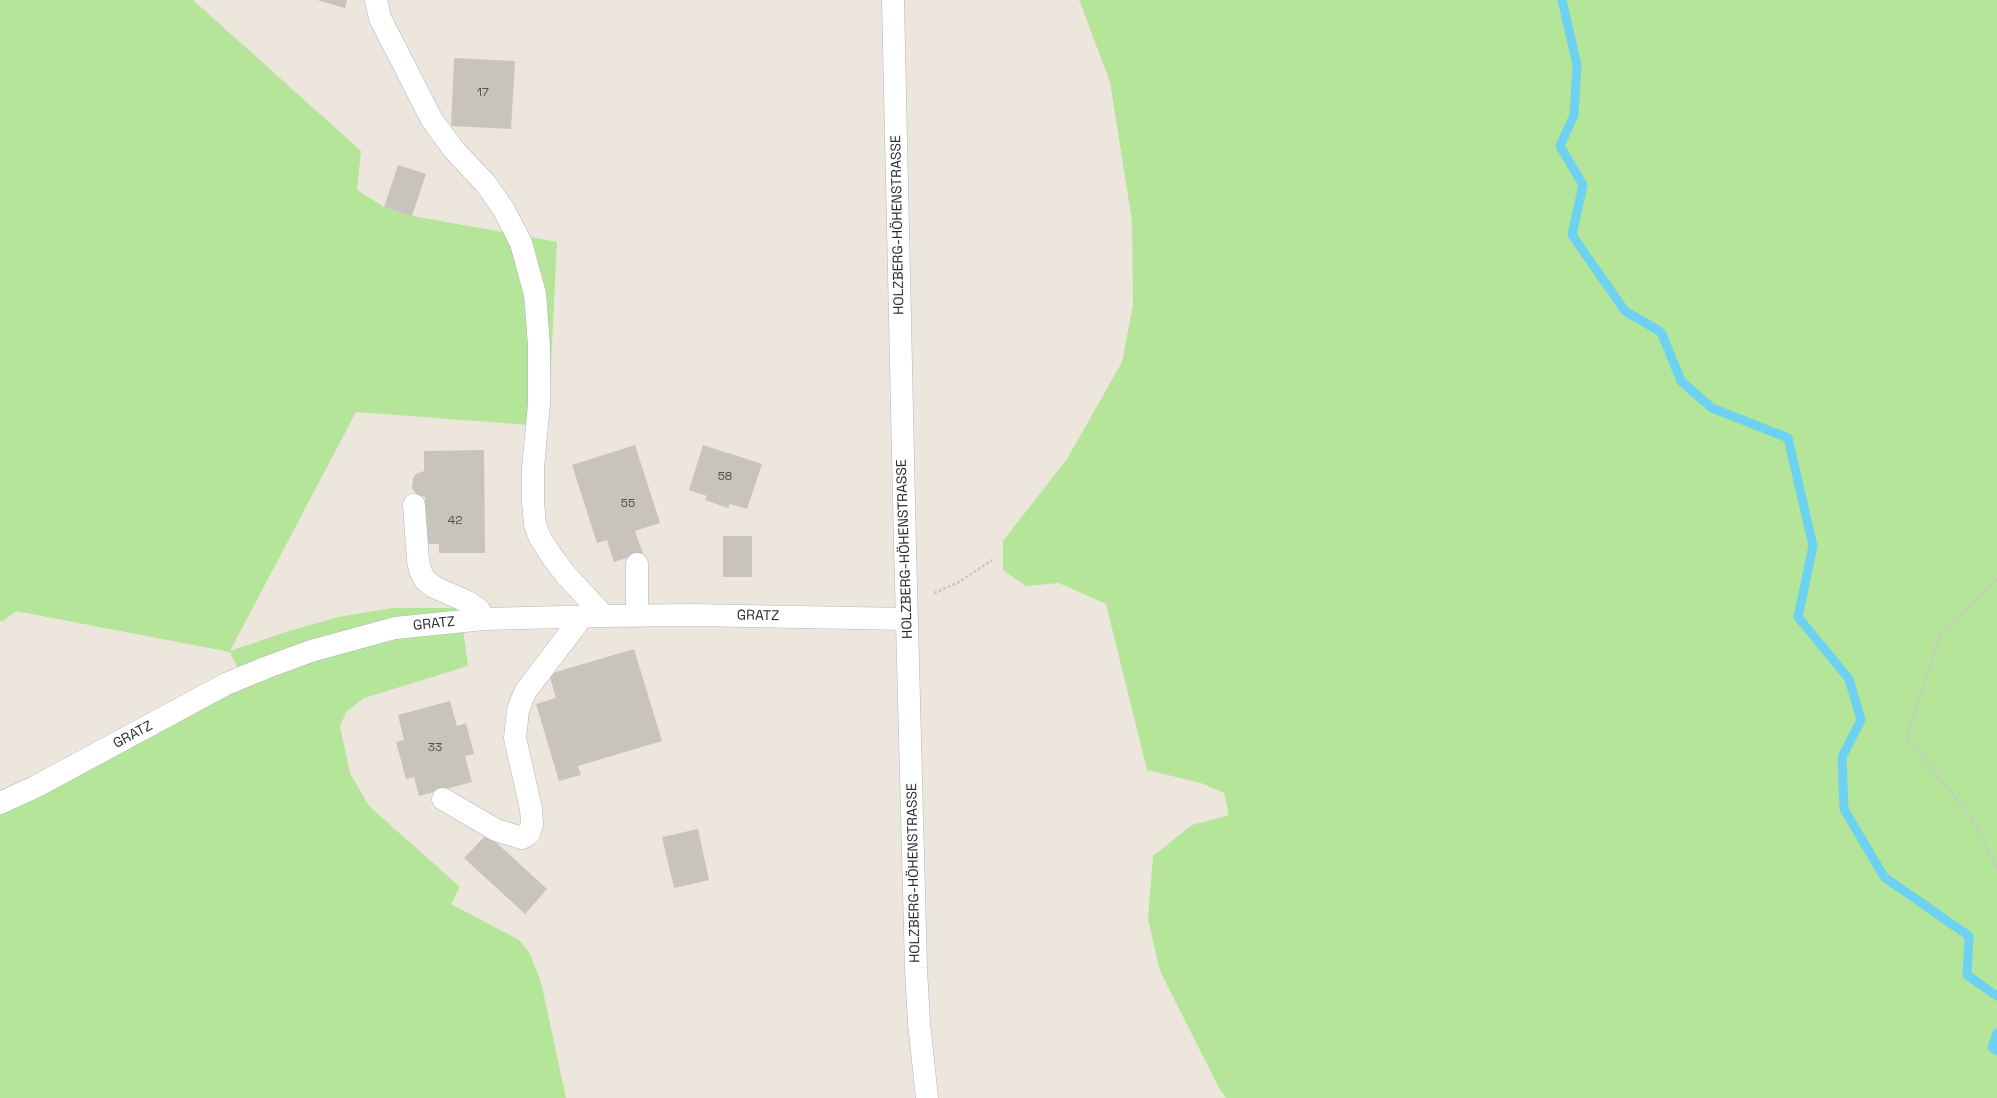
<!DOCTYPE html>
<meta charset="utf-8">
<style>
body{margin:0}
canvas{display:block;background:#ede6dd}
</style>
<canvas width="1997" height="1098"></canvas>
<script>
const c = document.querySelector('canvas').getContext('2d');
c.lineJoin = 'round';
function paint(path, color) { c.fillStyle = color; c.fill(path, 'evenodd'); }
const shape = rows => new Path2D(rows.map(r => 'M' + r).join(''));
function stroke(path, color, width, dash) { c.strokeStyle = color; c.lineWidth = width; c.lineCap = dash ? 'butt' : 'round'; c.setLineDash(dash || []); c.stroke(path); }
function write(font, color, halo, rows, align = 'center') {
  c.font = font + ' "Space Grotesk",sans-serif'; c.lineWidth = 3; c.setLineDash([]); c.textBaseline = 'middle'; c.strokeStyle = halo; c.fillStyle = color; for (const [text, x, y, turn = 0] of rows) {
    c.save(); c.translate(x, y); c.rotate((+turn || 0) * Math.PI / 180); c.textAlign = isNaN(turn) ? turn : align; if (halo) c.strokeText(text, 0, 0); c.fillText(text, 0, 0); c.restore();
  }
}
paint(shape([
 [0,0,193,0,361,151,357,190,384,207,412,216,508,233,527,295,530,425,356,412,230,651,286,632,338,617,393,608,459,608,460,614,239,671,230,652,16,611,3,621,0,621],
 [1079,0,1997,0,1997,1098,1226,1098,1219,1088,1160,971,1148,919,1153,856,1192,825,1229,815,1224,793,1201,783,1147,770,1106,604,1059,583,1026,586,1003,570,1003,541,1067,459,1122,362,1133,305,1132,221,1110,82],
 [526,236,557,242,548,426,545,426],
 [463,629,468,666,364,698,346,712,340,727,350,773,369,806,460,887,451,904,519,940,529,952,541,982,566,1098,0,1098,0,815,40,796,231,693,268,677,314,660,397,638]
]), '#b4e598');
stroke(shape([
 [1562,0,1577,65,1574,115,1560,146,1583,185,1572,235,1625,311,1661,332,1681,381,1712,408,1788,438,1813,546,1798,617,1849,679,1861,720,1842,757,1844,809,1884,877,1969,936,1967,975,1997,996],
 [1997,1033,1992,1048,1997,1051]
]), '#6dd2f2', 9);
paint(shape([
 [317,0,347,0,345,8],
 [454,58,515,61,511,129,451,126],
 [398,165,426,174,412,216,384,207],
 [635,445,660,523,635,531,643,553,614,562,607,540,597,543,572,465],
 [703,445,762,464,747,509,730,504,728,508,705,500,707,496,689,490],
 [484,450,485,553,439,553,439,544,425,544,425,497,417,495,412,488,413,478,416,474,424,471,424,451],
 [723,536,752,536,752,577,723,577],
 [634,649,662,741,578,766,581,775,559,781,536,704,556,698,549,674],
 [450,701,457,726,466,723,474,754,465,756,472,782,419,796,414,777,406,779,396,742,404,740,398,715],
 [698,829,709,880,674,888,662,837],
 [487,834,547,889,525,914,464,858]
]), '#c9c4bb');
const minor = shape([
 [376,0,380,18,432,120,454,150,486,184,504,210,521,243,535,294,539,345,539,404,533,468,533,502,535,524,540,538,553,558,566,575,604,616],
 [893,0,905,547,916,968,919,1023,927,1098],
 [414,505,418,560,420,570,425,580,434,587,468,602,479,610,484,619],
 [637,564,637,616],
 [443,799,496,830,522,838,529,834,532,824,531,809,515,738,518,710,525,692,582,617],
 [0,803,35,787,226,684,265,668,311,651,395,628,484,619,604,616,690,615,907,619]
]);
stroke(minor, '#b1b4bf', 23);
stroke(shape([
 [1997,579,1940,634,1906,738,1972,818,1997,868],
 [934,593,959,582,992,560]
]), '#c8c8c8', 2.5, [3, 2]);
stroke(minor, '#fff', 22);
write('12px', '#52514f', null, [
 ["17",483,93],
 ["58",725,477],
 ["55",628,504],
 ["42",455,521],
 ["33",435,748]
]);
write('14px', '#2b2b2b', '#fff', [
 ["HOLZBERG-HÖHENSTRASSE",898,225,-91],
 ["HOLZBERG-HÖHENSTRASSE",905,549,-92],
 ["GRATZ",758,616,1],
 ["GRATZ",434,624,-6],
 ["GRATZ",133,735,-28],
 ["HOLZBERG-HÖHENSTRASSE",914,873,-91]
]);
</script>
